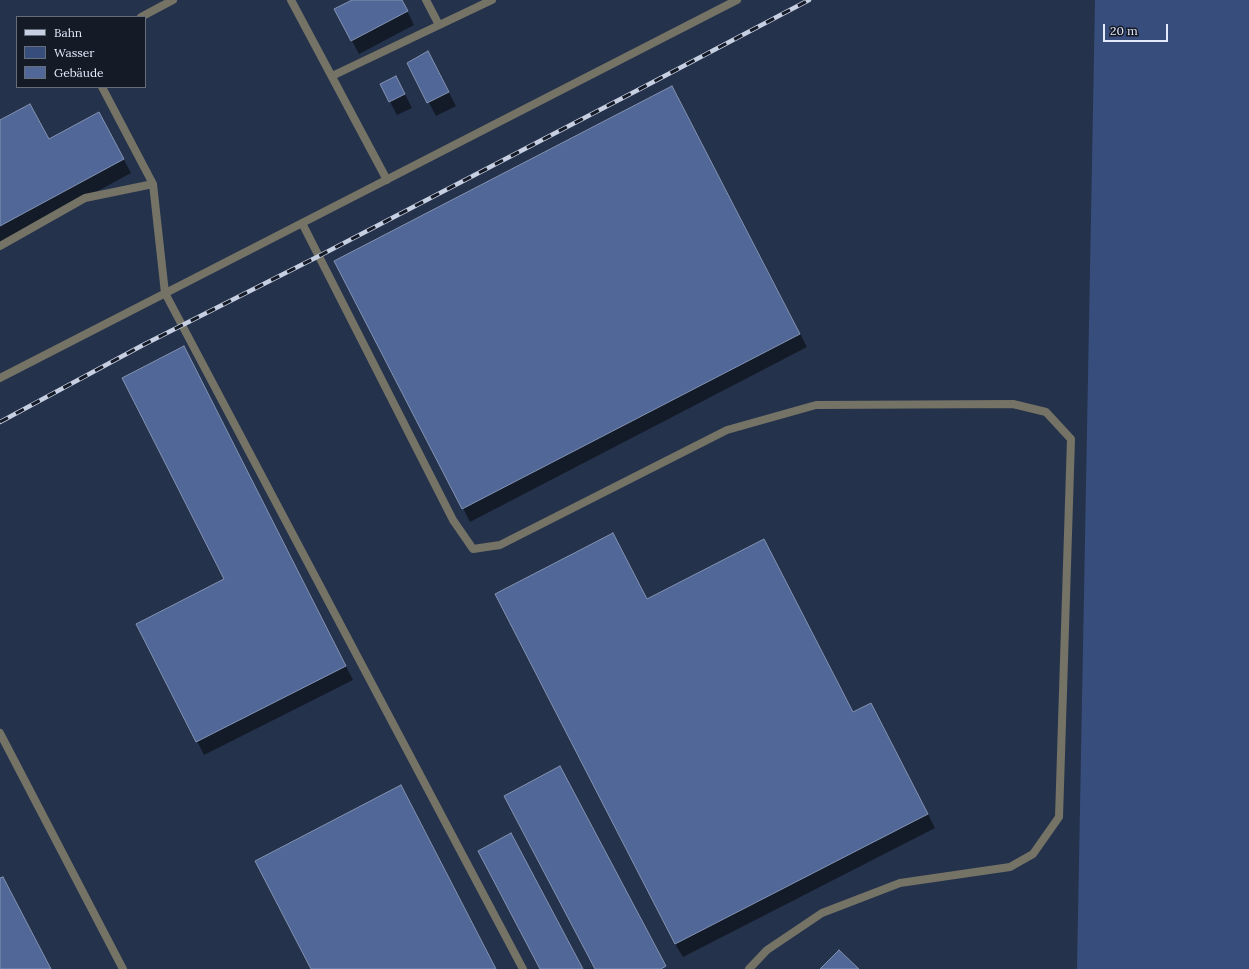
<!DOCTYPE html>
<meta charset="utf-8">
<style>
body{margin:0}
#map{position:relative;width:1249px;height:969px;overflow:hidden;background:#25324c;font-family:Lora,serif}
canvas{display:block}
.legend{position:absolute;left:16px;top:16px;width:130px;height:72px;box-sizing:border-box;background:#141a26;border:1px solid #666d7b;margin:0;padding:5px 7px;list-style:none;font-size:12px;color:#e2eafb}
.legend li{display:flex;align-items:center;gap:8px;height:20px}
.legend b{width:20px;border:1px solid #666d7b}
.scale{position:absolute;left:1103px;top:24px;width:65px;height:18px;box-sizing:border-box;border:2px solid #e2eafb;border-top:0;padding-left:5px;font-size:12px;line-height:14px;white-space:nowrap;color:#e2eafb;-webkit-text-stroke:3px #141a26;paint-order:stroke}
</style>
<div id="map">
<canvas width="1249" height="969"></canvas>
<ul class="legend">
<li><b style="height:5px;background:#c7cfe2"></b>Bahn</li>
<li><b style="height:11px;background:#374d7c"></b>Wasser</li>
<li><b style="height:11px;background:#506798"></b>Gebäude</li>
</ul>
<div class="scale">20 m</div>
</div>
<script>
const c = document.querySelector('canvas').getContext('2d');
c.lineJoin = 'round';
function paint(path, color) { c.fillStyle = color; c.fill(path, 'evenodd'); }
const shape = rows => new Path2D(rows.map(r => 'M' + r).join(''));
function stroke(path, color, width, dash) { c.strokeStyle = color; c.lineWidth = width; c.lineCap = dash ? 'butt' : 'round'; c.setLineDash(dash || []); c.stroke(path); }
paint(shape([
 [1095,0,1249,0,1249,969,1077,969]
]), '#374d7c');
paint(shape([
 [354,0,402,0,414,25,359,54,352,41],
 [428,53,456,106,436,116,408,63],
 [396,77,412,108,397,115,381,85],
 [679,101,807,347,470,522,463,508],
 [0,121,49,140,106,127,131,173,0,244],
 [184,348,353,680,204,755,197,741,225,580],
 [764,540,853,713,878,717,935,828,683,957,675,944,647,600]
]), '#0007');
const building = shape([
 [352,0,402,0,408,11,351,41,334,9,352,0],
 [428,51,449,92,427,103,407,63,428,51],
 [396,76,405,94,389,102,380,84,396,76],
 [672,86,800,334,462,509,334,261,672,86],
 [30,104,49,139,99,112,124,159,0,226,0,120,30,104],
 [184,346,346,666,196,742,136,624,224,579,122,378,184,346],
 [613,533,647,599,764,539,853,712,871,703,928,814,675,944,495,594,613,533],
 [560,766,666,966,661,969,595,969,504,796,560,766],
 [401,785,496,969,311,969,255,861,401,785],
 [511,833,583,969,540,969,478,851,511,833],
 [3,877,51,969,0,969,0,878,3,877],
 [839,950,859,969,820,969,839,950]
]);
paint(building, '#506798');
stroke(building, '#8393b2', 1);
stroke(shape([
 [291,0,387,180],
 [426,0,439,25],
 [141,17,173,0],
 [332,76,492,0],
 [102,87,153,184,165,293,523,969],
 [302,223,453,520,473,549,500,545,727,430,816,405,1013,404,1046,412,1071,439,1059,817,1033,854,1010,867,900,883,822,913,767,950,749,969],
 [0,246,85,198,153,184],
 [0,378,737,0],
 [0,733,123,969]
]), '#747365', 8);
const rail = shape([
 [0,422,143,345,319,256,636,91,809,0]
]);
stroke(rail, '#c7cfe2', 4.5);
stroke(rail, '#141a26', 3, [9]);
</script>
